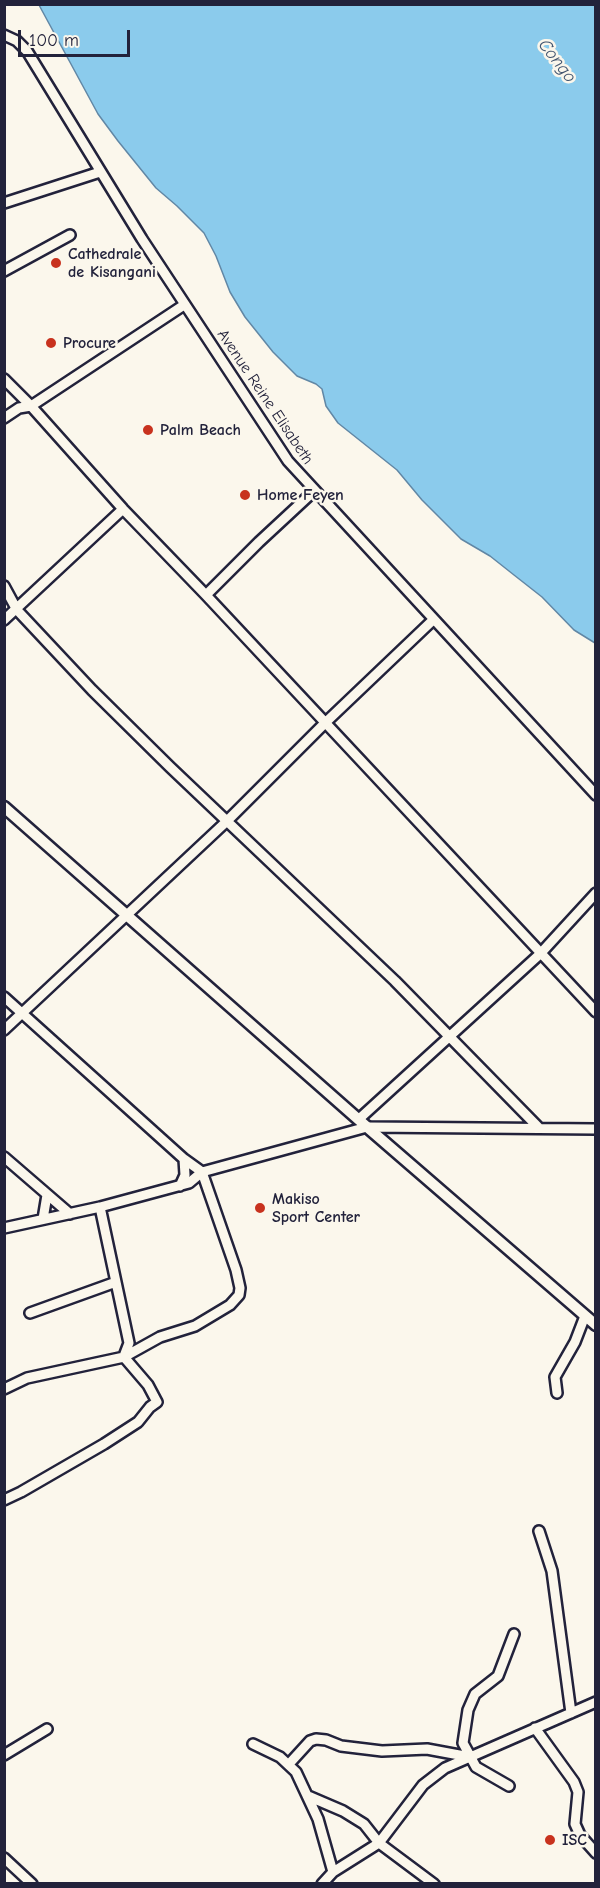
<!DOCTYPE html>
<style>
body{margin:0}
#map{position:relative;width:600px;height:1888px;overflow:hidden;background:#fbf7ec;font-family:"Comic Neue",sans-serif}
canvas{display:block}
.frame{position:absolute;inset:0;border:6px solid #22223b;pointer-events:none}
.scale{position:absolute;left:18px;top:30px;width:112px;height:27px;box-sizing:border-box;border:3px solid #22223b;border-top:0;padding-left:8px;font-size:18px;line-height:21px;white-space:nowrap;color:#22223b;-webkit-text-stroke:4px #fbf7ec;paint-order:stroke}
</style>
<div id="map">
<canvas width="600" height="1888"></canvas>
<div class="frame"></div>
<div class="scale">100 m</div>
</div>
<script>
const c = document.querySelector('canvas').getContext('2d');
c.lineJoin = 'round';
function paint(path, color) { c.fillStyle = color; c.fill(path, 'evenodd'); }
const shape = rows => new Path2D(rows.map(r => 'M' + r).join(''));
function stroke(path, color, width, dash) { c.strokeStyle = color; c.lineWidth = width; c.lineCap = dash ? 'butt' : 'round'; c.setLineDash(dash || []); c.stroke(path); }
function write(font, color, halo, rows, align = 'center') {
  c.font = font + ' "Comic Neue",sans-serif'; c.lineWidth = 5; c.setLineDash([]); c.textBaseline = 'middle'; c.strokeStyle = halo; c.fillStyle = color; for (const [text, x, y, turn = 0] of rows) {
    c.save(); c.translate(x, y); c.rotate((+turn || 0) * Math.PI / 180); c.textAlign = isNaN(turn) ? turn : align; if (halo) c.strokeText(text, 0, 0); c.fillText(text, 0, 0); c.restore();
  }
}
const water = shape([
 [39,5,595,5,595,643,574,630,542,597,514,575,490,556,461,539,422,500,397,470,338,423,326,406,322,389,316,384,297,376,273,352,245,317,230,292,216,256,204,233,177,206,156,188,118,141,98,114,39,5]
]);
paint(water, '#8bcbec');
stroke(water, '#6187a5', 1.5);
const minor = shape([
 [4,35,17,41,27,51,142,239,288,461,596,795],
 [4,203,100,172],
 [4,271,70,235],
 [4,379,31,406,123,509,206,595,596,1012],
 [4,418,19,408,31,406,184,305],
 [4,586,17,610,92,690,170,767,395,981,539,1128],
 [206,595,259,542,314,491],
 [4,620,123,509],
 [4,997,184,1159,202,1172,236,1270,240,1288,239,1295,230,1305,195,1326,160,1337,124,1357,27,1378,4,1389],
 [4,1030,227,821,325,723,433,620],
 [359,1119,540,954,596,893],
 [4,1157,70,1214],
 [180,1186,185,1175,184,1159],
 [100,1207,129,1343,124,1356],
 [43,1219,47,1195],
 [4,1228,100,1207,189,1183,202,1172,367,1127,596,1129],
 [30,1313,116,1282],
 [557,1393,555,1377,575,1342,585,1316],
 [4,1500,21,1492,104,1444,138,1422,150,1407,157,1402,148,1385,124,1357],
 [539,1531,552,1571,571,1713],
 [535,1728,574,1782,578,1792,575,1824,580,1835,596,1853],
 [253,1744,280,1757,296,1772,318,1819,333,1872],
 [4,1755,47,1729],
 [289,1764,310,1741,316,1739,326,1740,341,1746,382,1751,427,1749,470,1757],
 [509,1786,476,1767,463,1743,468,1710,475,1694,498,1676,514,1634],
 [308,1796,343,1811,364,1824,379,1843,434,1884],
 [4,1858,32,1884],
 [322,1884,333,1872,379,1843,423,1785,445,1768,596,1702]
]);
const major = shape([
 [4,807,367,1127,596,1325]
]);
stroke(minor, '#22223b', 14);
stroke(major, '#22223b', 15);
stroke(minor, '#fbf7ec', 9);
stroke(major, '#fbf7ec', 10);
for (const [x, y, r, color] of [
 [56,263,6,"#c8321e"],
 [51,343,6,"#c8321e"],
 [148,430,6,"#c8321e"],
 [245,495,6,"#c8321e"],
 [260,1208,6,"#c8321e"],
 [550,1840,6,"#c8321e"]
]) { const dot = new Path2D(); dot.arc(x, y, r, 0, 2 * Math.PI); c.fillStyle = color; c.fill(dot); stroke(dot, '#fbf7ec', 2); }
write('bold 16px', '#22223b', '#fbf7ec', [
 ["Cathedrale",68,254],
 ["de Kisangani",68,272],
 ["Procure",63,343],
 ["Palm Beach",160,430],
 ["Home Feyen",257,495],
 ["Makiso",272,1199],
 ["Sport Center",272,1217],
 ["ISC",562,1840]
], 'left');
write('16px', '#22223b', '#fbf7ec', [
 ["Avenue Reine Elisabeth",265,397,56]
]);
write('italic 18px', '#425570', '#fbf7ec', [
 ["Congo",557,61,52]
]);
</script>
